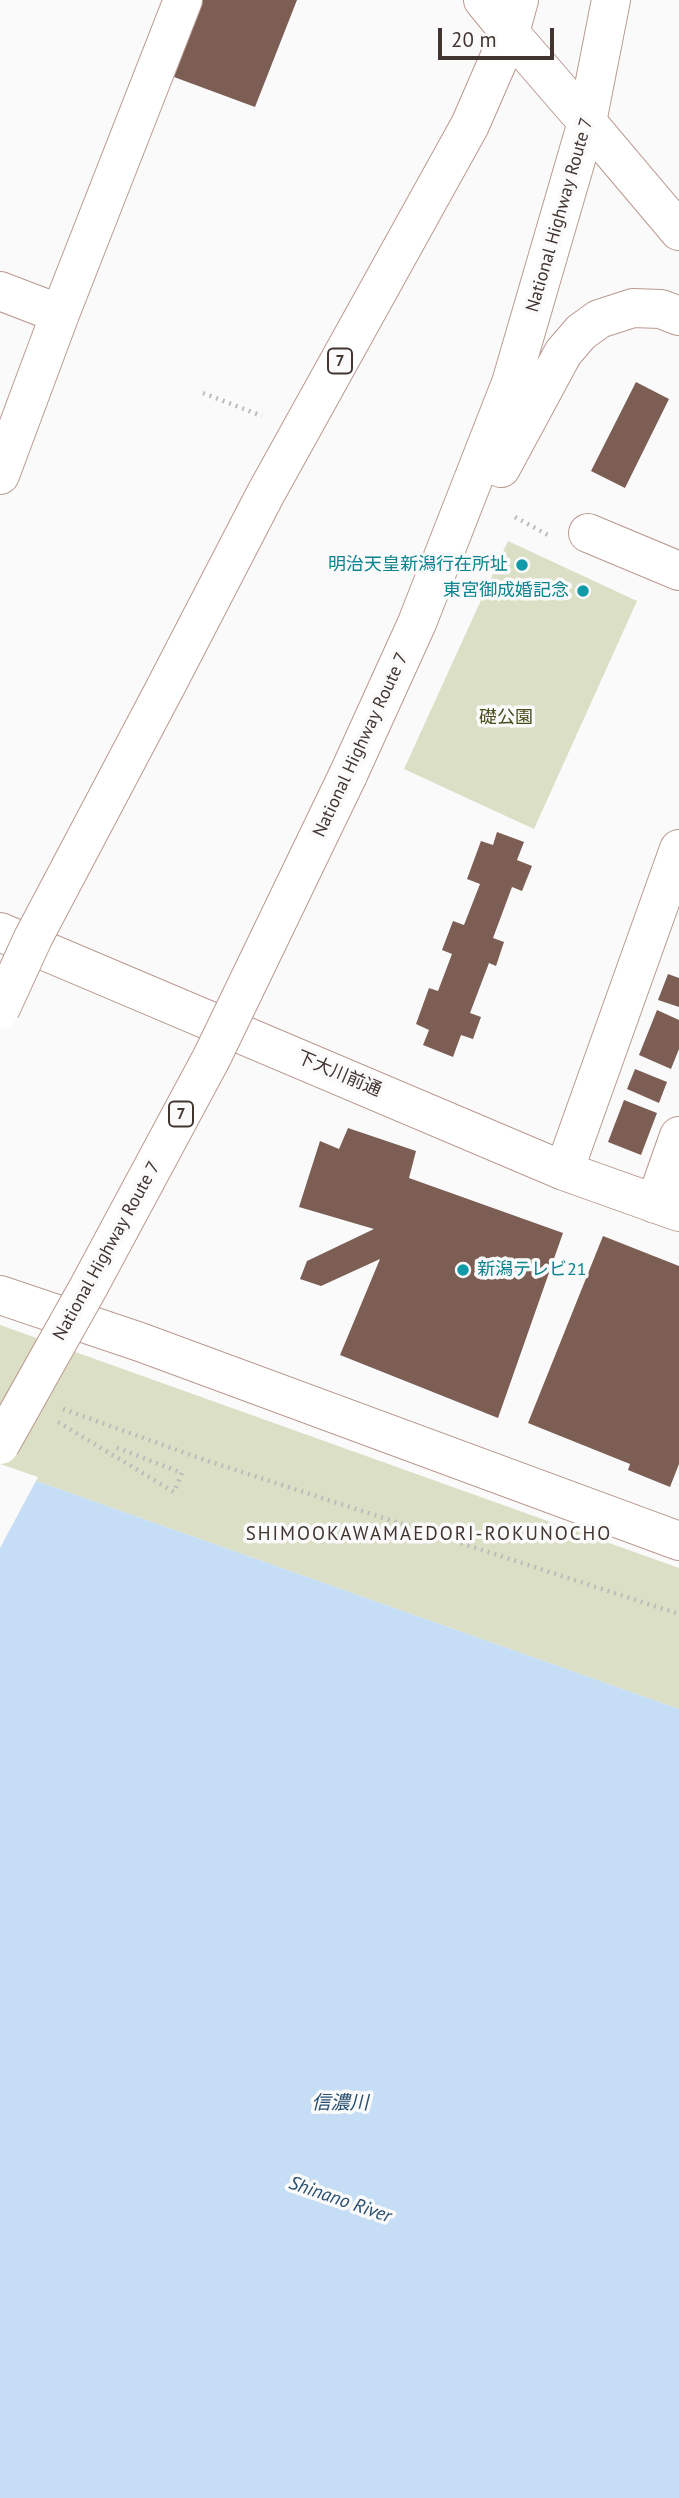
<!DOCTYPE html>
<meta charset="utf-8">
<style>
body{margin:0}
#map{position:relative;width:679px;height:2498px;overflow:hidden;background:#fafafa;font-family:"PT Sans",sans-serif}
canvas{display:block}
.scale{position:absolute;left:438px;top:28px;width:116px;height:32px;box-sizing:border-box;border:4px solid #423530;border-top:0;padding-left:9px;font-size:21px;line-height:24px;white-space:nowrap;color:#423530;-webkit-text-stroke:5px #fafafa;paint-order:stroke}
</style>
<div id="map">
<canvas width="679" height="2498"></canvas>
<div class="scale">20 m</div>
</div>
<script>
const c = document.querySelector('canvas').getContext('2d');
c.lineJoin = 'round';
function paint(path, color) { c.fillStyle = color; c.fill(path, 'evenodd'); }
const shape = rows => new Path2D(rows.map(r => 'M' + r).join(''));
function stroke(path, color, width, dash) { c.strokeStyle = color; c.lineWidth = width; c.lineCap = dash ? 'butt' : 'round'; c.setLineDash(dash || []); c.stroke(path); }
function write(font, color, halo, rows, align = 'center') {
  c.font = font + ' "PT Sans","Noto Sans JP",sans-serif'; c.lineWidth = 7; c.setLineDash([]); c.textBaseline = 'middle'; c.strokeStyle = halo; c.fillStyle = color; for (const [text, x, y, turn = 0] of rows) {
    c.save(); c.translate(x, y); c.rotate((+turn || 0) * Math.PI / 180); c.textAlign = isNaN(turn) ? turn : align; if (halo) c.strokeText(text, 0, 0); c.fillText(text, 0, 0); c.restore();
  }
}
paint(shape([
 [508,541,637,601,534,829,404,769],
 [0,1325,679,1568,679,1709,0,1468]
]), '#dbdfc5');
paint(shape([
 [0,1468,679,1709,679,2498,0,2498]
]), '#c5def6');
paint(shape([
 [0,1464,38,1477,0,1548]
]), '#fafafa');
paint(shape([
 [203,0,297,0,255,107,174,77],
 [636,382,669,399,625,488,591,471],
 [497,832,524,842,517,860,532,866,522,891,512,887,493,938,504,942,496,966,489,963,470,1013,481,1017,473,1039,461,1035,453,1057,423,1045,429,1030,416,1024,429,988,438,991,452,954,442,950,453,921,464,925,480,884,467,879,481,841,493,845],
 [668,974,679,978,679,1007,658,1000],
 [657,1010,679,1020,679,1049,671,1069,639,1055],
 [635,1069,667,1082,659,1103,627,1089],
 [624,1100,657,1113,641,1155,608,1142],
 [348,1128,416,1151,409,1178,563,1233,498,1418,340,1355,380,1259,321,1286,300,1279,307,1261,374,1229,299,1207,320,1141,339,1149],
 [603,1236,679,1266,679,1464,670,1487,628,1470,630,1464,528,1423]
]), '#7c5e54');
const minor = shape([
 [483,0,510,33],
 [587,122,679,231],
 [0,291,60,314],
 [0,475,60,314,183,0],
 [588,533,679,571],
 [0,932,564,1171,679,1212],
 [564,1171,679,849],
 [655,1204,679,1136],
 [0,1295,140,1342,679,1541]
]);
const highway = shape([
 [510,33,587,122],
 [501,468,563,353,581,332,599,319,633,308,661,309,679,316],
 [165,688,266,493,470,125,510,33,519,0],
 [348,775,417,623,511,383,587,122,611,0]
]);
stroke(minor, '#b99a8f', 40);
stroke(highway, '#b99a8f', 40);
stroke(shape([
 [203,393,262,416],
 [515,517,548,535],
 [63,1409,202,1459,679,1614],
 [58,1422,174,1492,182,1473,115,1447]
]), '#bfbbb9', 4.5, [2, 5]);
stroke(minor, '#fff', 38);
stroke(highway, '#fff', 38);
const highwayBridge = shape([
 [0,1010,33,938,165,688],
 [0,1445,88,1288,212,1057,348,775]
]);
stroke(highwayBridge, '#b99a8f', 40, []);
stroke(highwayBridge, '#fff', 38);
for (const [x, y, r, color] of [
 [522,565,7,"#0f9aa8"],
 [583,591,7,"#0f9aa8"],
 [463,1270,7,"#0f9aa8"]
]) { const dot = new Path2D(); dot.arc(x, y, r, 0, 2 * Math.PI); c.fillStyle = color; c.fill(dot); stroke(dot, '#fafafa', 2.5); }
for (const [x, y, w] of [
 [340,361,24],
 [181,1114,24]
]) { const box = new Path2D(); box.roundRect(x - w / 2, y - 12.5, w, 25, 5); c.fillStyle = '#fafafa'; c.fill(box); stroke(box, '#423530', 2); }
write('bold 16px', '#423530', null, [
 ["7",340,361],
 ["7",181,1114]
]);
write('18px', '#423530', '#fafafa', [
 ["National Highway Route 7",560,215,-74],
 ["National Highway Route 7",361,745,-65],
 ["下大川前通",339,1074,23],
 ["National Highway Route 7",107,1251,-61]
]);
write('18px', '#0d838f', '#fafafa', [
 ["明治天皇新潟行在所址",508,565],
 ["東宮御成婚記念",569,591],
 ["新潟テレビ21",477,1270,"left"]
], 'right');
write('18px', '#494c1a', '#fafafa', [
 ["礎公園",506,718]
]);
c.letterSpacing = '2px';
write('19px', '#423530', '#fafafa', [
 ["SHIMOOKAWAMAEDORI-ROKUNOCHO",429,1535]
]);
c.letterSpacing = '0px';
write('italic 19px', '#274e6f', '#fafafa', [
 ["信濃川",340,2104],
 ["Shinano River",340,2200,19]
]);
</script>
